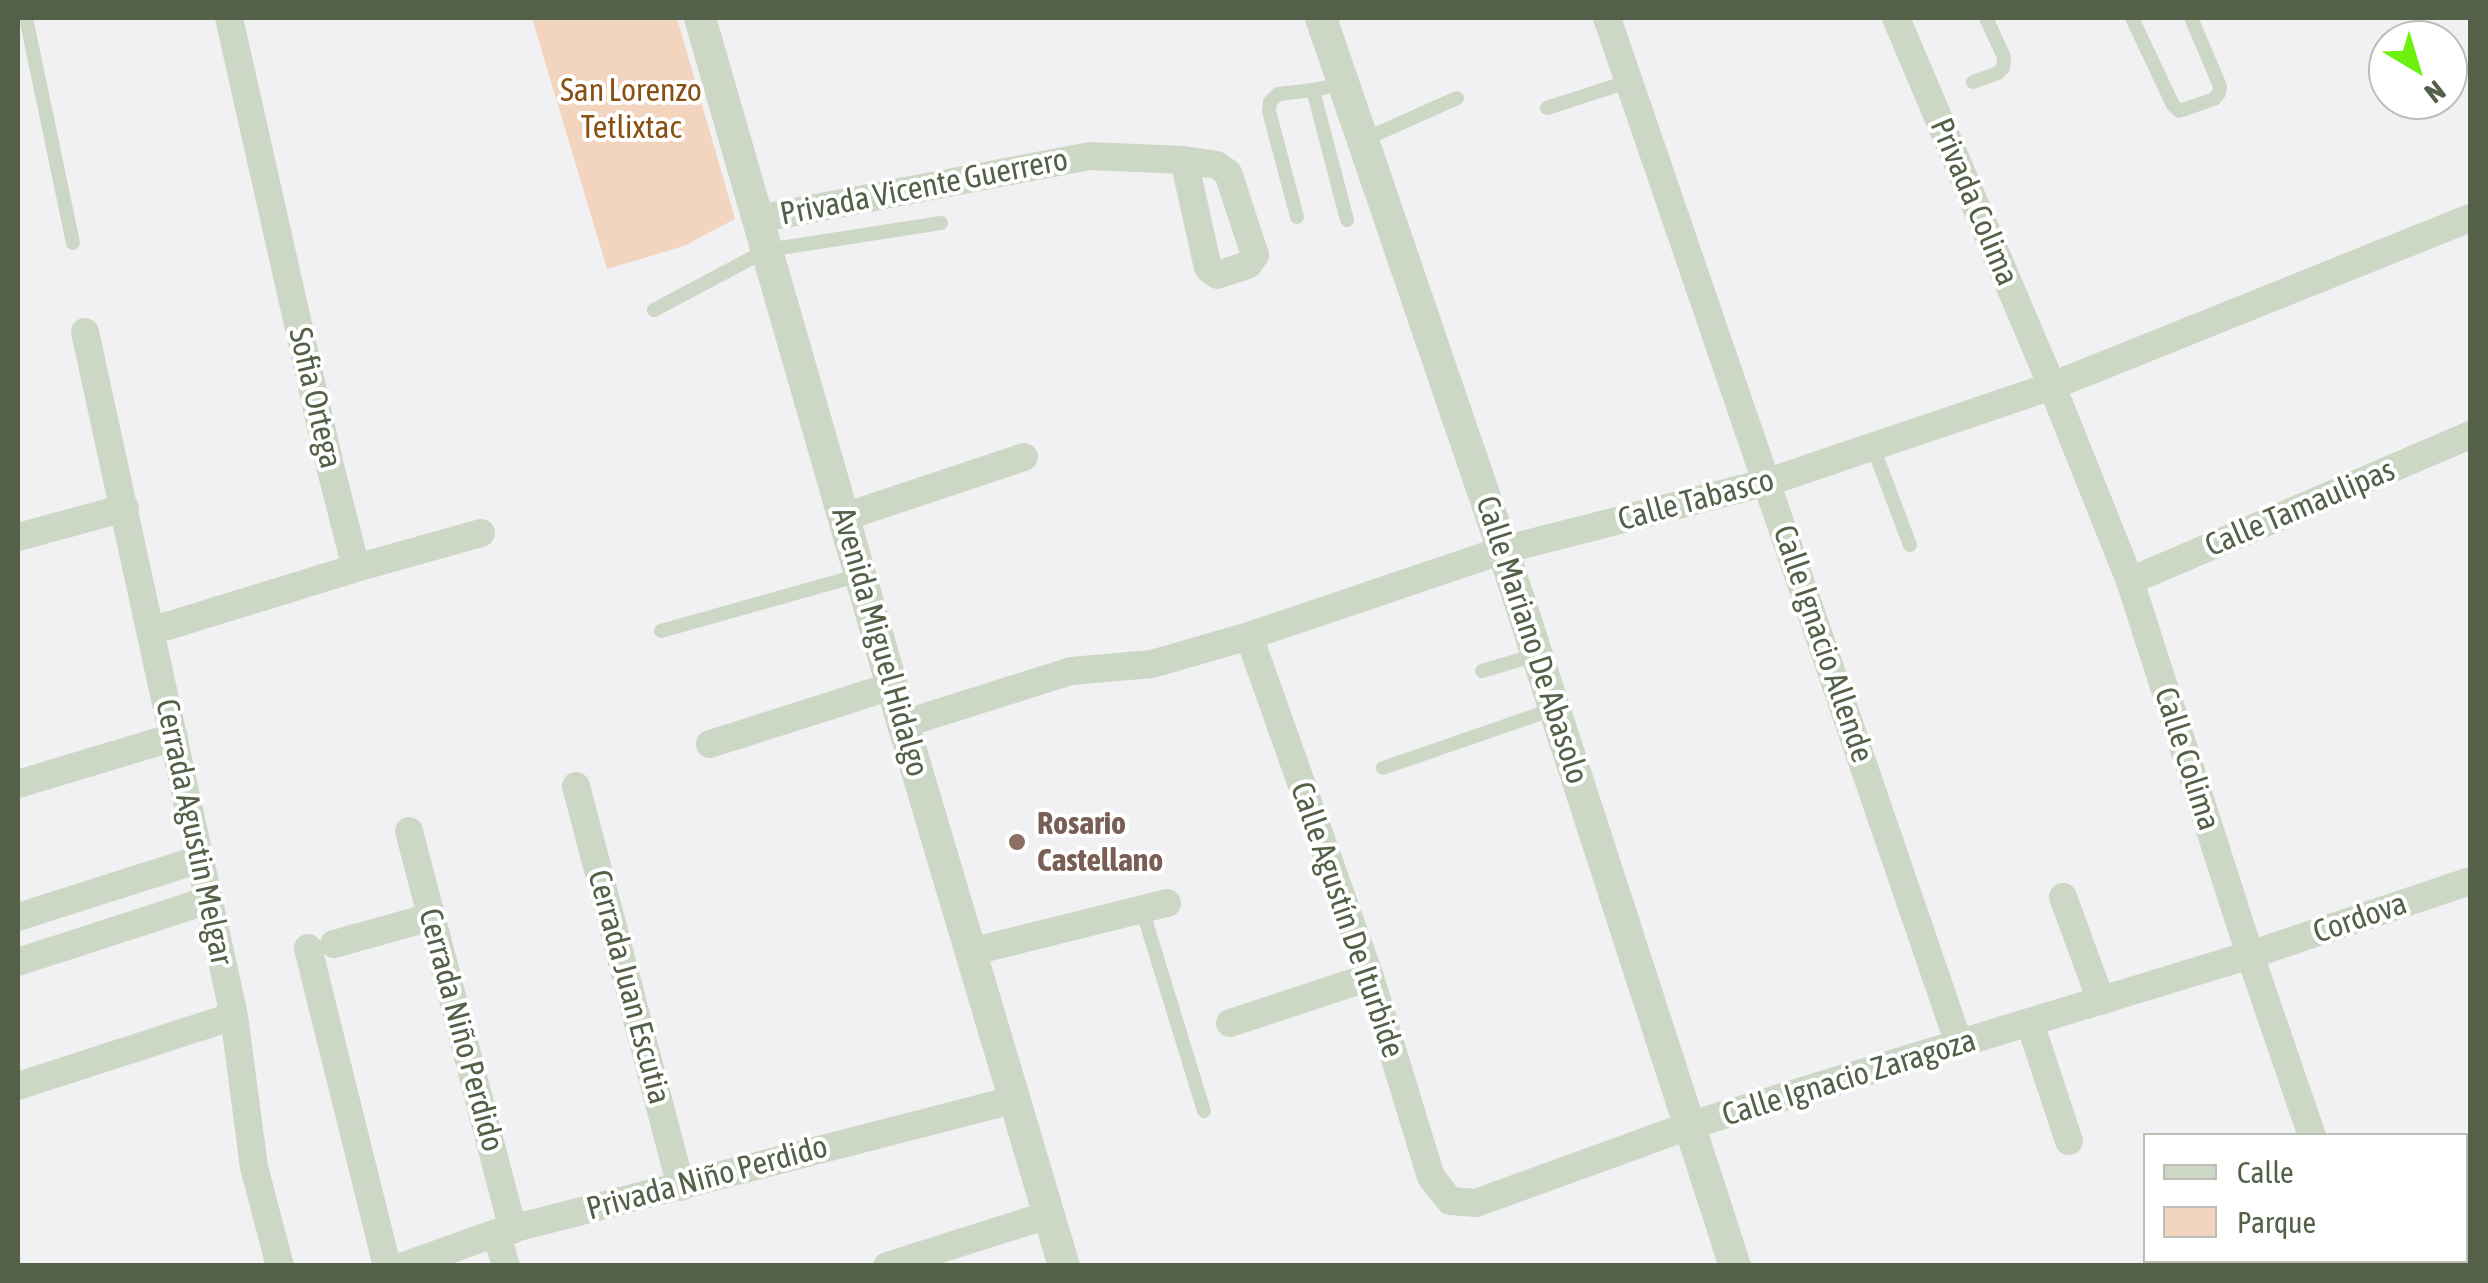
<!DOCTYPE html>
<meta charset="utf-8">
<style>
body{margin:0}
#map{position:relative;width:2488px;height:1283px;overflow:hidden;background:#f1f1f4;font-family:"Asap Condensed",sans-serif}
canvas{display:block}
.frame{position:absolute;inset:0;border:20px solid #546048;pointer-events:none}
.legend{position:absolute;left:2143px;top:1133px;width:325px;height:130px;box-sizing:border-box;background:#fff;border:2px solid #bbbfb6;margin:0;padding:12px 18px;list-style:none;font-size:30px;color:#546048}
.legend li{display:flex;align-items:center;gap:20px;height:50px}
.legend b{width:50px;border:2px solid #bbbfb6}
.north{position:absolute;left:2368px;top:20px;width:100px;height:100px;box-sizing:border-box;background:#fff;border:2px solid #bbbfb6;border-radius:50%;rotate:142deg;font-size:28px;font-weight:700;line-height:40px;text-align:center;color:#546048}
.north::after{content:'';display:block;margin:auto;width:35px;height:45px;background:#6bf00f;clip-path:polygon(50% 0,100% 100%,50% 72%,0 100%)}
</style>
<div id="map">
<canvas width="2488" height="1283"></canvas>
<div class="frame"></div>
<ul class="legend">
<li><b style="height:12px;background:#cdd7c5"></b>Calle</li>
<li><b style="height:28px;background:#f2d4bf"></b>Parque</li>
</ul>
<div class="north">N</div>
</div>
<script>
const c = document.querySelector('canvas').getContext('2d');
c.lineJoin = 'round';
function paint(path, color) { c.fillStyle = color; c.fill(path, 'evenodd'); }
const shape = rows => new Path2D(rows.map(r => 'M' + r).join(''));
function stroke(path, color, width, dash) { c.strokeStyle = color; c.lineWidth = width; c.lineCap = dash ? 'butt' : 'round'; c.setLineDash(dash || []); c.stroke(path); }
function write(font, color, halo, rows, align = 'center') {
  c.font = font + ' "Asap Condensed",sans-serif'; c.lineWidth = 8; c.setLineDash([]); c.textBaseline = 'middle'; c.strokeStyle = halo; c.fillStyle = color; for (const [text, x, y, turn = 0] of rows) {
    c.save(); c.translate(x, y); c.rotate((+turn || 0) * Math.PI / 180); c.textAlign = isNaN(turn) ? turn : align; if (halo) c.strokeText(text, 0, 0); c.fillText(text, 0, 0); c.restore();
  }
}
paint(shape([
 [532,18,677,18,735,219,684,246,607,269]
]), '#f2d4bf');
stroke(shape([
 [26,18,73,243],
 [2132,18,2173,105,2179,111,2214,99,2219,93,2220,86,2191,18],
 [1973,82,1998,73,2003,68,2004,57,1986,18],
 [1343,84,1313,90,1347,220],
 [1547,108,1630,81],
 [1363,140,1457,98],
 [1297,217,1269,111,1270,102,1278,94,1313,90],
 [654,310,767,250,941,223],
 [1873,447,1910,545],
 [661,631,860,575],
 [1482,671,1536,655],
 [1383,768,1554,709],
 [1142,909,1204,1111]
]), '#cdd7c5', 14);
stroke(shape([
 [229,18,329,462,356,568],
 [1607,18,1959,1044],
 [1896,18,2052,386,2130,581,2250,955,2312,1136],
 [758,219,1090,156,1184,160,1217,165,1228,173,1255,255,1248,265,1217,275,1208,268,1184,160],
 [85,332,234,1016,254,1167,280,1266],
 [844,517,1024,457],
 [18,537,125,508],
 [2130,581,2470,435],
 [151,631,356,568,481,533],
 [1249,636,1370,977,1431,1177,1450,1201,1476,1203,1691,1125,2250,955,2470,881],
 [903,724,1071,671,1152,664,1249,636,1503,550,1768,482,2052,386,2470,218],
 [710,744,892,686],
 [18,784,174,737],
 [576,786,681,1187],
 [409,831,513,1230],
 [2063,897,2101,1001],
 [18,917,200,859],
 [334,944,431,917],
 [308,948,387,1266],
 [970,952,1167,903],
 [18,962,209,900],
 [1230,1023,1370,977],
 [2030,1023,2069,1141],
 [18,1086,234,1016],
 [496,1233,506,1266],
 [2356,1260,2357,1266],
 [404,1266,496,1233,1013,1100],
 [887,1266,1048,1215]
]), '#cdd7c5', 28);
stroke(shape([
 [700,18,903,724,1064,1266],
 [1321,18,1503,550,1735,1266]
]), '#cdd7c5', 32);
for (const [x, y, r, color] of [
 [1017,842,10,"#8d6e63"]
]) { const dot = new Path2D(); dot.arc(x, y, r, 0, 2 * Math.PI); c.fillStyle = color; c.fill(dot); stroke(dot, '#fff', 4); }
write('32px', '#885012', '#fff', [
 ["San Lorenzo",631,91],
 ["Tetlixtac",631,128]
]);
write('32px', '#546048', '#fff', [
 ["Privada Vicente Guerrero",924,187,-11],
 ["Privada Colima",1974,202,67],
 ["Sofia Ortega",315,398,77],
 ["Calle Tabasco",1696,500,-15],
 ["Calle Tamaulipas",2300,508,-23],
 ["Calle Mariano De Abasolo",1532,640,72],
 ["Avenida Miguel Hidalgo",880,642,74],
 ["Calle Ignacio Allende",1823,644,71],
 ["Calle Colima",2187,759,72],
 ["Cerrada Agustin Melgar",194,832,78],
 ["Cordova",2360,918,-19],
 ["Calle Agustín De Iturbide",1347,920,71],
 ["Cerrada Juan Escutia",629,987,75],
 ["Cerrada Niño Perdido",461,1030,75],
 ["Calle Ignacio Zaragoza",1849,1078,-17],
 ["Privada Niño Perdido",707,1178,-15]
]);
write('bold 32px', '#785e54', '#fff', [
 ["Rosario",1037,824],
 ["Castellano",1037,861]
], 'left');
</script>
